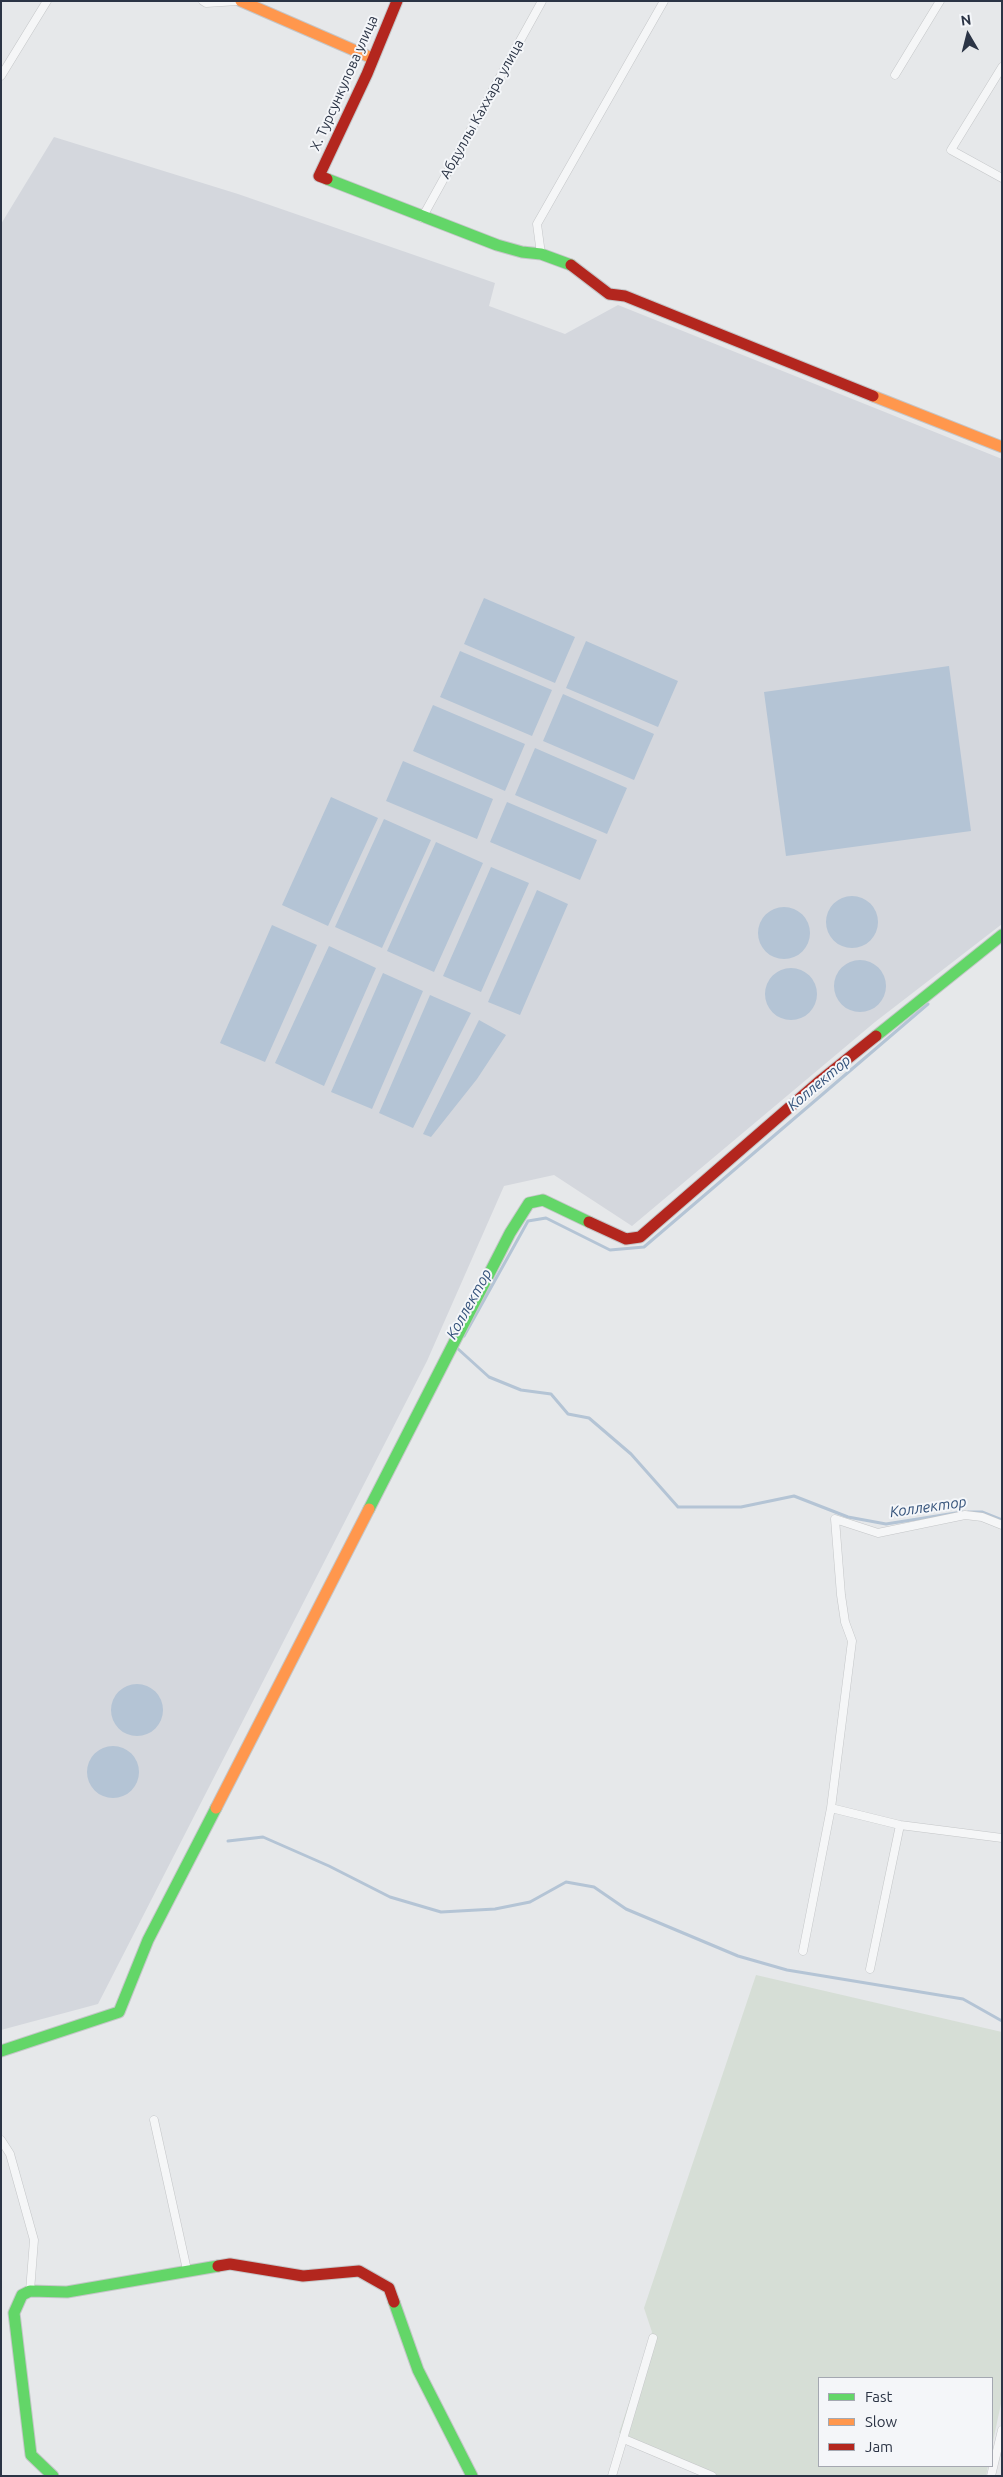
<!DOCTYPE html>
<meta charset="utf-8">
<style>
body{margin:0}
#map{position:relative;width:1003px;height:2477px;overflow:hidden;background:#e6e8ea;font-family:Ubuntu,sans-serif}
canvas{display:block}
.frame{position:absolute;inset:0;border:2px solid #2b3445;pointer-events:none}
.legend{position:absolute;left:818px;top:2377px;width:175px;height:90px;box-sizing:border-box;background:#f4f6f9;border:1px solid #a4a8b1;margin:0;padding:6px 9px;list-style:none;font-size:15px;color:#2b3445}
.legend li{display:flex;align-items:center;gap:10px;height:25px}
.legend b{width:25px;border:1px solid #a4a8b1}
.north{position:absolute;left:943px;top:10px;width:50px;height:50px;-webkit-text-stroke:4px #f4f6f9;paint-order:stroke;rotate:352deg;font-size:14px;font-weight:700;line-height:20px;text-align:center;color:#2b3445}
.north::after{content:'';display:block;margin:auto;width:18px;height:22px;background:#2b3445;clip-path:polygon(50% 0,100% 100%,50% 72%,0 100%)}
</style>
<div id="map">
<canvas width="1003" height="2477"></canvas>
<div class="frame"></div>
<ul class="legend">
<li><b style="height:6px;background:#63d668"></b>Fast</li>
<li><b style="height:6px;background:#ff974d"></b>Slow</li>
<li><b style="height:6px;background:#b3261e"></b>Jam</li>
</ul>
<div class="north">N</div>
</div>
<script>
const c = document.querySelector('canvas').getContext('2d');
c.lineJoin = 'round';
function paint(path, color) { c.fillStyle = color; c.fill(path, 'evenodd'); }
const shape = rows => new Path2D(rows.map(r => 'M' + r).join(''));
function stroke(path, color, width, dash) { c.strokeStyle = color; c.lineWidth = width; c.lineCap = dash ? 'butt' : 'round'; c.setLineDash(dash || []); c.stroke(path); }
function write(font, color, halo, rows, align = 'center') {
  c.font = font + ' Ubuntu,sans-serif'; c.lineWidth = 4; c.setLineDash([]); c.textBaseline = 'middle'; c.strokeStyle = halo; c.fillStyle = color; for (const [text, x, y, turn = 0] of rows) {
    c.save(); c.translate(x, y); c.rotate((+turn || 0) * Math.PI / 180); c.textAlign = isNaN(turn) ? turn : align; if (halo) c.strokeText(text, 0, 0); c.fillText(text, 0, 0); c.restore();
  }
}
paint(shape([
 [54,137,238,194,495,283,489,306,565,334,618,305,1002,459,1002,924,875,1022,632,1226,554,1175,504,1186,427,1361,98,2004,1,2030,1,224]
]), '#d4d7dd');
paint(shape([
 [756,1975,1002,2032,1002,2399,992,2446,992,2378,819,2378,819,2466,988,2466,986,2476,710,2476,619,2433,652,2332,644,2308]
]), '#d6ded6');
paint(shape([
 [484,598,575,637,555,683,464,644],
 [586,641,678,681,658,727,566,688],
 [460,651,552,690,532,736,440,697],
 [949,666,971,831,786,856,764,692],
 [563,694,654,734,634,780,543,741],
 [433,705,525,744,505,791,413,751],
 [535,748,627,788,607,834,515,795],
 [403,761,493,799,477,839,386,801],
 [331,797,378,818,328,926,282,905],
 [507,802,597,840,580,880,490,842],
 [384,819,431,840,382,948,335,927],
 [436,842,483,863,434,972,387,951],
 [491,867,529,883,481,992,443,976],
 [537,890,568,904,520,1015,488,1002],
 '826 922a26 26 0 1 1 52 0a26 26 0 1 1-52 0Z',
 '758 933a26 26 0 1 1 52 0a26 26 0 1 1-52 0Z',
 [272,925,317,945,265,1062,220,1043],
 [329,946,376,968,324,1086,275,1063],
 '834 986a26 26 0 1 1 52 0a26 26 0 1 1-52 0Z',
 '765 994a26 26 0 1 1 52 0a26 26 0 1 1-52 0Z',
 [383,973,423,991,372,1109,331,1092],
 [430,995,471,1013,413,1128,379,1113],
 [479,1020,506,1035,477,1079,431,1137,423,1134],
 '111 1710a26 26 0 1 1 52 0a26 26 0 1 1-52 0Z',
 '87 1772a26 26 0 1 1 52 0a26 26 0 1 1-52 0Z'
]), '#b4c4d5');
stroke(shape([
 [464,1336,528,1221,546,1218,610,1250,644,1247,928,1004],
 [457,1348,489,1377,521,1390,551,1394,568,1414,589,1418,631,1454,678,1507,741,1507,794,1496,848,1517,886,1524,962,1512],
 [968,1512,982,1512,1002,1520],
 [228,1841,263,1837,329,1866,390,1897,441,1912,495,1909,530,1902,566,1882,594,1887,626,1909,738,1956,787,1970,963,1999,1002,2021]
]), '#b4c4d5', 3);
const street = shape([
 [203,1,206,3,238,1],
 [1002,67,951,150,1002,178],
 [895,75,940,1],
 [1,76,47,1],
 [422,218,542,1],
 [541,254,537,224,664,1],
 [831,1808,900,1825,1002,1838],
 [803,1951,831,1808,852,1641,845,1622,841,1595,835,1519,878,1533,965,1515,982,1517,1002,1525],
 [870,1969,900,1825],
 [154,2120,187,2270],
 [1,2140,10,2154,34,2240,30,2291],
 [624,2439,712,2476],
 [612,2476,653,2338],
 [991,2476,1002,2430]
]);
const fast = shape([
 [327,179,497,245,522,252,541,254,571,265],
 [876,1036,1002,935],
 [369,1509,510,1233,529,1203,543,1200,589,1222],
 [1,2051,119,2012,148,1940,216,1808],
 [394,2302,418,2370,472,2476],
 [53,2476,31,2455,14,2313,22,2295,30,2291,67,2292,218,2266]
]);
const slow = shape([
 [241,1,372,58],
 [873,396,1002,447],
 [216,1808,369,1509]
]);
const jam = shape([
 [327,179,319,176,367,74,397,1],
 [571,265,609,294,625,296,873,396],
 [589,1222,626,1239,640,1237,821,1080,876,1036],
 [218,2266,230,2264,303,2276,359,2271,389,2288,394,2302]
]);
stroke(street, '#c4c6c8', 9);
stroke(fast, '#c4c6c8', 13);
stroke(slow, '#c4c6c8', 13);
stroke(jam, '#c4c6c8', 13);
stroke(street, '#f5f6f7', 8);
stroke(fast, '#63d668', 11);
stroke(slow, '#ff974d', 11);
stroke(jam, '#b3261e', 11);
write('14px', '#2b3445', '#f4f6f9', [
 ["Х. Турсункулова улица",344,83,-66],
 ["Абдуллы Каххара улица",482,109,-61]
]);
write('italic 15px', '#34527a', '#f4f6f9', [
 ["Коллектор",819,1083,-40],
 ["Коллектор",469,1304,-61],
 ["Коллектор",928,1507,-8]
]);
</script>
